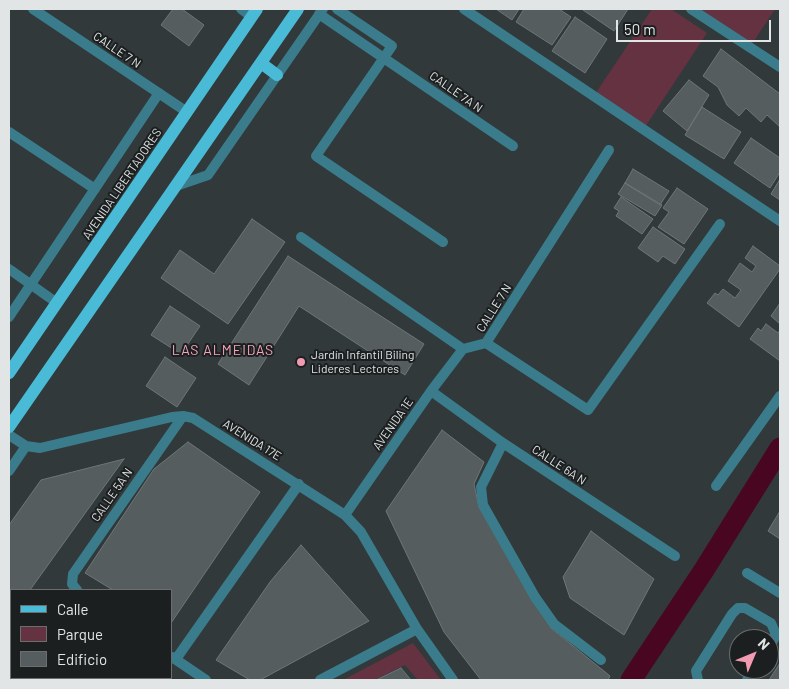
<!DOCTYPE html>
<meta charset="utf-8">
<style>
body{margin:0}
#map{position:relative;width:789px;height:689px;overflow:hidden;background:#31393b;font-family:Barlow,sans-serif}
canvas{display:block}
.frame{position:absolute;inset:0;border:10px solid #e1e5e6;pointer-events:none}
.legend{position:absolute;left:10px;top:589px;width:162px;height:90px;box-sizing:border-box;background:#1c1f20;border:1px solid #6b6e6f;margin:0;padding:6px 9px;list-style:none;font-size:15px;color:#e1e5e6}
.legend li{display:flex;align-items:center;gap:10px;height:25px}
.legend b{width:25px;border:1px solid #6b6e6f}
.north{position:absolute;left:729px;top:629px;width:50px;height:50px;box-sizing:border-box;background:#1c1f20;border:1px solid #6b6e6f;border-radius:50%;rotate:45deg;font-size:14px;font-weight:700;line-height:20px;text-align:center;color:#e1e5e6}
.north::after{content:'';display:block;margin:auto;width:18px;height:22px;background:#f19ab1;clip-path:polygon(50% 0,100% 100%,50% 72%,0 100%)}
.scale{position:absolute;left:616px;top:20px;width:155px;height:22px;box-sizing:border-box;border:2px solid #e1e5e6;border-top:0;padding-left:6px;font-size:15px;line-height:18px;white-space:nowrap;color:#e1e5e6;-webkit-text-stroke:4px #1c1f20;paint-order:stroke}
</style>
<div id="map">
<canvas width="789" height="689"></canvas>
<div class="frame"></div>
<ul class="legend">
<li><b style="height:6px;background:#4abbd6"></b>Calle</li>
<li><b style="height:14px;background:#653241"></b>Parque</li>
<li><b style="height:14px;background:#555d5f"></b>Edificio</li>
</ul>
<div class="north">N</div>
<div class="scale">50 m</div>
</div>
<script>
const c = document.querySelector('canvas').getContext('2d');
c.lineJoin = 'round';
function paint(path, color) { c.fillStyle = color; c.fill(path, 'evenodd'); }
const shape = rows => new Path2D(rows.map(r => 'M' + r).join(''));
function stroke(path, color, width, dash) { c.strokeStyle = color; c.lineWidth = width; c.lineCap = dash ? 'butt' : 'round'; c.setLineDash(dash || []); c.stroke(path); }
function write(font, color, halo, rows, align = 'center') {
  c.font = font + ' Barlow,sans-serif'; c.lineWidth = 4; c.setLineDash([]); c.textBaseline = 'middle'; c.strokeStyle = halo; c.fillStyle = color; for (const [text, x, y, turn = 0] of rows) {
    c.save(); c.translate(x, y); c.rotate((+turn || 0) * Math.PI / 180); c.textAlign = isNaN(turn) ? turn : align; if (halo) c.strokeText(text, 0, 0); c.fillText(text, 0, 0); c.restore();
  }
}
paint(shape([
 [652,9,671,9,707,33,645,127,595,94],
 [699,9,775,9,752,44],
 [413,643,441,680,418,680,405,665,374,680,343,680]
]), '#653241');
stroke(shape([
 [631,680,704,570,780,448]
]), '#480621', 21);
const building = shape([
 [173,9,182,9,204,25,189,46,161,25,173,9],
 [496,9,519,9,512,20,496,9],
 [524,9,559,9,571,17,552,45,516,22,524,9],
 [584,9,628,9,614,31,583,10,584,9],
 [575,17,607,39,585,73,552,51,575,17],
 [721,49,780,94,780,127,767,115,761,122,746,108,739,116,727,105,718,87,703,76,721,49],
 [689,80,709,95,687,131,663,111,689,80],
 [702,107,741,132,724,159,685,135,702,107],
 [751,138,780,158,780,172,770,188,734,163,751,138],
 [633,169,669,191,660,205,625,183,633,169],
 [780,179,780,200,771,194,780,179],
 [625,183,662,205,655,216,618,194,625,183],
 [677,188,708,209,684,244,658,227,669,212,663,208,677,188],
 [621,197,653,219,642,234,616,216,619,211,614,208,621,197],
 [252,219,285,242,228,324,161,278,180,250,214,274,252,219],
 [653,227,685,249,675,264,663,256,658,262,638,248,653,227],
 [753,246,780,266,780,269,739,327,707,303,715,293,718,295,723,289,735,298,741,290,728,281,740,263,752,272,756,266,745,258,753,246],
 [288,256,424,344,405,375,299,306,249,385,218,364,288,256],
 [780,303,780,324,771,316,780,303],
 [170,306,200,326,181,354,151,335,170,306],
 [766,324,778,333,780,330,780,361,750,339,758,328,761,331,766,324],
 [165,357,196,378,177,407,146,386,165,357],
 [442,430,484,462,474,484,479,507,551,628,610,676,608,680,481,680,444,632,386,511,442,430],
 [188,442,260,492,171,623,171,590,113,590,85,573,154,469,188,442],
 [124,459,30,590,11,590,11,616,9,620,9,525,41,480,124,459],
 [780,511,780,539,768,531,780,511],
 [591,531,654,579,624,635,570,598,563,577,591,531],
 [301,545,369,621,260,680,250,680,216,660,270,582,301,545],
 [11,646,11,670,9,669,9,650,11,646],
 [780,663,780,680,769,680,780,663],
 [401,668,411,680,376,680,401,668],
 [22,678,153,678,157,680,26,680,22,678]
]);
paint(building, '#555d5f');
stroke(building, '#6d7678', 1);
stroke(shape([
 [33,9,187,112],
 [241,9,252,17],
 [337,9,392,46,316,156,443,242],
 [464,9,780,221],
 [691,9,780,67],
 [319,14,513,146],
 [9,132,95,189],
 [176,186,208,175,323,9],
 [301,237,463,349,486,343,609,150],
 [9,269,57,303],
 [9,317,159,93],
 [486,343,588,410,720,224],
 [431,391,503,443,675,556],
 [9,435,26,446,40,448,172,417,183,416,193,418,345,515,361,532,417,629,453,680],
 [503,443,481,487,483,505,535,597,554,624,601,660],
 [9,471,26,446],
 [716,486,780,396],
 [345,515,431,391,463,349],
 [747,573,780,593],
 [77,590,72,584,73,574,183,416],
 [172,657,206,680],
 [176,659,299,484],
 [320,680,417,629],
 [698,680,696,671,732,614,738,608,745,608,771,623,775,632,774,639,769,647],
 [747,680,754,669]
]), '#3a7c8c', 10);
stroke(shape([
 [261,63,277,75],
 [9,373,257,9],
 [9,427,298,9]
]), '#4abbd6', 12);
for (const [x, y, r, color] of [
 [301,362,5,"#f19ab1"]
]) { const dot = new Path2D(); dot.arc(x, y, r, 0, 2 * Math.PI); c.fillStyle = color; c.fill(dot); stroke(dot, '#1c1f20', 2); }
write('12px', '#e1e5e6', '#1c1f20', [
 ["CALLE 7 N",117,50,34],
 ["CALLE 7A N",456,92,35],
 ["AVENIDA LIBERTADORES",122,184,-56],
 ["CALLE 7 N",494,308,-58],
 ["AVENIDA 1E",393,424,-55],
 ["AVENIDA 17E",252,440,32],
 ["CALLE 6A N",559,465,33],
 ["CALLE 5A N",112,495,-55]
]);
write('12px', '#e1e5e6', '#1c1f20', [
 ["Jardín Infantil Biling",311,355],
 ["Lideres Lectores",311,369]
], 'left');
c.letterSpacing = '1px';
write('14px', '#f6a4b9', '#1c1f20', [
 ["LAS ALMEIDAS",223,350]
]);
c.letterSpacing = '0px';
</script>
